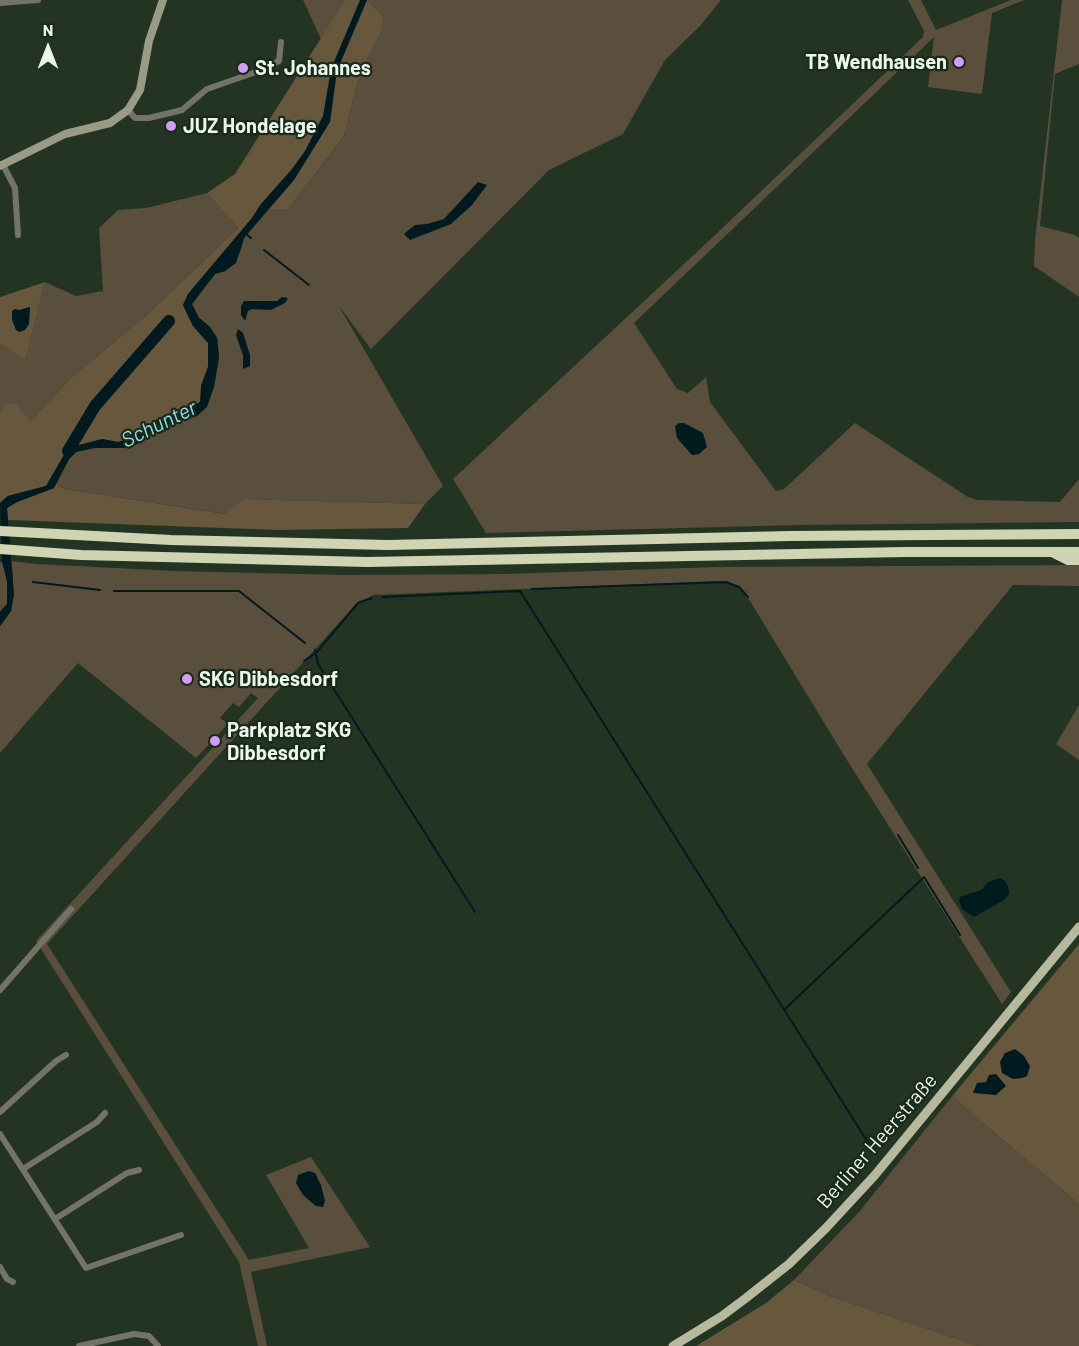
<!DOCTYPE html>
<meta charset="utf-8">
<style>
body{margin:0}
#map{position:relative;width:1079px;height:1346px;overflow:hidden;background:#233423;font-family:Barlow,sans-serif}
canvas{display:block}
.north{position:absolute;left:18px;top:18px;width:60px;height:60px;-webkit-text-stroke:4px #192a19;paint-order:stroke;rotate:0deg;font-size:16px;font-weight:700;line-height:24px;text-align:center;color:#ecf7ec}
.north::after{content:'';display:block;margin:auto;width:21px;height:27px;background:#ecf7ec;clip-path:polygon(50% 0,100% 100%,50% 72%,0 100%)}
</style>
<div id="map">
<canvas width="1079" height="1346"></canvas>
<div class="north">N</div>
</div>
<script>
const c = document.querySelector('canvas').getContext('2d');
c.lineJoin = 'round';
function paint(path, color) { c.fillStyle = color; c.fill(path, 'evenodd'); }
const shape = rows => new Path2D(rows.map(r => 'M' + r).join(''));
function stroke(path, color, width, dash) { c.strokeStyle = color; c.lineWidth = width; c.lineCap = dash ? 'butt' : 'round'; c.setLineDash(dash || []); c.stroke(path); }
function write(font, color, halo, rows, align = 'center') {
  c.font = font + ' Barlow,sans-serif'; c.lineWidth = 4.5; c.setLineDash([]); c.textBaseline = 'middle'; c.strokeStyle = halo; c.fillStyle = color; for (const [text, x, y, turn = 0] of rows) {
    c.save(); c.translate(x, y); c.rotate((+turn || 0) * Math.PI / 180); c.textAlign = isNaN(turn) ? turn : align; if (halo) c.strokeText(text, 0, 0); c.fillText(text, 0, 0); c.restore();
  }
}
paint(shape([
 [303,0,345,0,321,39],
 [366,0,721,0,700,26,665,60,623,134,549,170,371,349,339,306,443,486,425,504,243,499,226,514,65,489,56,484,69,459,76,452,94,448,126,448,137,444,161,426,197,416,214,387,219,357,217,338,210,327,199,318,192,304,215,274,225,271,240,253,244,238,267,209,288,209,344,136,360,73,380,34],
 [908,0,921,0,936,30,1011,0,1024,0,992,13,982,94,928,87,934,37,634,323,677,389,688,393,706,377,710,402,776,491,784,489,855,423,968,497,977,500,1060,502,1079,479,1079,522,800,525,486,533,453,479,714,236,923,37,924,31],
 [1062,0,1079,0,1079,64,1055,74,1040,226,1075,235,1079,238,1079,297,1034,266,1035,240],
 [207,193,238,228,149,313,71,378,29,423,5,403,0,414,0,345,2,343,25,359,45,282,76,296,103,291,99,228,118,210,146,208],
 [11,561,37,564,175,571,345,575,505,574,716,567,1079,565,1079,586,1013,585,867,764,1011,992,1002,1004,845,757,750,601,737,586,719,581,374,595,358,602,47,944,249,1260,309,1248,266,1175,311,1157,370,1247,251,1272,267,1346,258,1346,239,1262,36,941,258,698,251,693,239,707,233,703,220,718,228,724,196,758,78,663,0,753,0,626,11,611,13,575],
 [0,562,2,562,4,567,7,581,7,604,0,612],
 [1079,705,1079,760,1056,744],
 [953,1095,962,1105,1079,1204,1079,1346,978,1346,832,1297,794,1280,859,1212]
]), '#5a4e3c');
paint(shape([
 [345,0,366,0,383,16,380,34,360,73,344,136,288,209,267,209,261,204,252,218,188,294,183,305,193,326,208,343,208,367,201,386,201,402,189,408,167,414,153,422,135,437,118,442,102,439,68,448,46,486,8,496,0,503,0,414,5,403,17,405,30,422,71,378,149,313,238,228,207,193,235,174],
 [45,282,25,360,2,344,0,345,0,297],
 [56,484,65,489,225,514,243,499,425,504,408,528,277,530,8,520,7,508,17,502,54,488],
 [1079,944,1079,1204,962,1105,953,1095],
 [794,1280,832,1297,978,1346,696,1346,766,1303]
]), '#67573d');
paint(shape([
 [360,0,367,0,337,71,330,122,294,180,244,238,236,263,225,271,215,274,192,304,199,318,210,327,217,338,219,357,214,387,207,407,197,416,161,426,137,444,126,448,94,448,76,452,69,459,54,488,17,502,7,508,14,595,11,611,0,626,0,612,7,604,7,581,2,562,0,503,8,496,46,486,68,448,102,439,118,442,135,437,153,422,167,414,189,408,200,402,201,386,208,367,208,343,193,326,183,305,188,294,252,218,261,204,292,169,305,151,323,116,331,69],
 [478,182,487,185,472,205,451,224,410,240,404,234,415,225,427,224,444,219],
 [282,297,288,298,285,303,271,310,252,309,248,311,245,321,241,315,241,306,244,301,277,301],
 [30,307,29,324,25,330,19,332,16,330,12,320,12,311,15,309,19,310],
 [238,329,243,333,250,355,250,366,243,369,243,355,236,335],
 [679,423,684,423,703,433,707,447,699,454,692,455,677,438,675,426],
 [1000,878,1005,881,1008,886,1009,894,1004,900,974,917,963,910,959,902,960,897,981,890,988,882],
 [1015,1049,1024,1056,1030,1066,1027,1076,1022,1078,1013,1079,1002,1073,1000,1062,1005,1053],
 [996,1074,1006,1086,996,1095,973,1093,977,1083,986,1082,989,1075],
 [309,1171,315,1173,321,1185,325,1201,323,1207,316,1206,311,1202,303,1195,296,1183,298,1175]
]), '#001a1f');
stroke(shape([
 [245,233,251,238],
 [264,250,309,285],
 [33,582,100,590],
 [532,589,726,582,739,587,748,597],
 [114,591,239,591,305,643],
 [383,597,520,591,869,1144],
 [315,650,318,664,475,912],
 [304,661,317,652,358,603,372,598],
 [898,835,918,868],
 [784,1010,924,877,960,935]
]), '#001a1f', 2);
stroke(shape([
 [68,451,95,406,169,321]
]), '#001a1f', 12);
stroke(shape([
 [0,3,38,0],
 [128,110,135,118,149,118,182,110,207,89,256,72,279,61,281,42],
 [3,165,15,188,18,235],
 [0,990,71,909],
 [0,1112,56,1061,66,1055],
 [0,1134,86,1268,181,1235],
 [23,1169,97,1122,105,1113],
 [55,1219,127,1173,139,1170],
 [0,1267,7,1279,13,1282],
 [79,1346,134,1334,149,1336,158,1346]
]), '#737467', 6);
stroke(shape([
 [0,166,65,134,110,123,128,110,140,90,149,41,163,0]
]), '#999b86', 8);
stroke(shape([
 [673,1346,722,1316,746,1298,789,1264,826,1228,875,1175,1079,927]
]), '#b6b99e', 9);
stroke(shape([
 [0,531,171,540,388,545,790,536,1079,534],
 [0,549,81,555,367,562,905,552,1079,552],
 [1054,553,1068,560,1079,560]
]), '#d1d4b3', 10);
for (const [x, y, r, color] of [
 [959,62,6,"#d59bfb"],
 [243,68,6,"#d59bfb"],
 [171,126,6,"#d59bfb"],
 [187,679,6,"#d59bfb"],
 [215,741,6,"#d59bfb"]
]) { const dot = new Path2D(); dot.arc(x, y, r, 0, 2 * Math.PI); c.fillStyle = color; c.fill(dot); stroke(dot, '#192a19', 2); }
write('bold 20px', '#ecf7ec', '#192a19', [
 ["TB Wendhausen",947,62,"right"],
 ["St. Johannes",255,68],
 ["JUZ Hondelage",183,126],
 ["SKG Dibbesdorf",199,679],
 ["Parkplatz SKG",227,730],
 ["Dibbesdorf",227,753]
], 'left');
write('20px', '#ecf7ec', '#192a19', [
 ["Berliner Heerstraße",877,1141,-49]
]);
write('italic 21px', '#95dcea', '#192a19', [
 ["Schunter",159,424,-26]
]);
</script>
